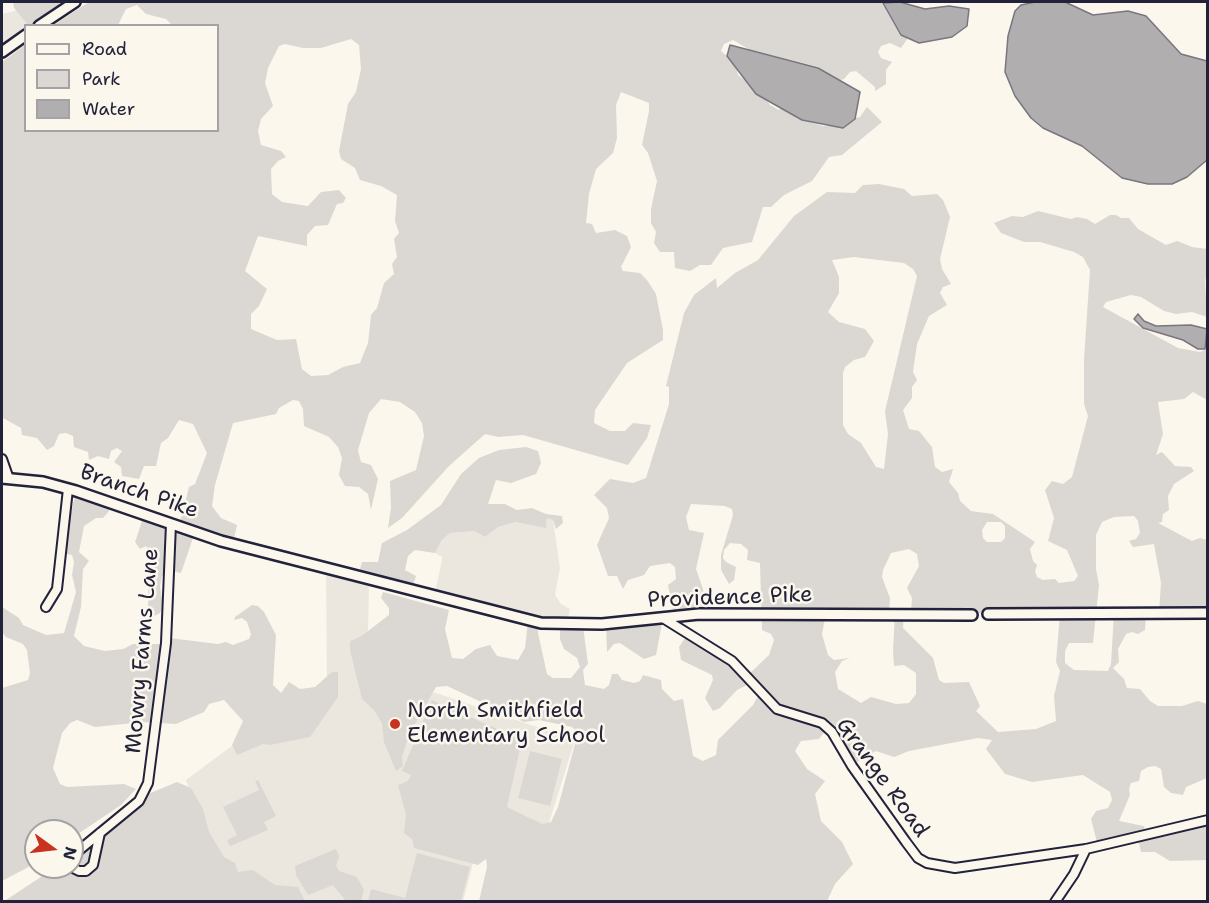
<!DOCTYPE html>
<style>
body{margin:0}
#map{position:relative;width:1209px;height:903px;overflow:hidden;background:#fbf7ec;font-family:"Shantell Sans",sans-serif}
canvas{display:block}
.frame{position:absolute;inset:0;border:3px solid #22223b;pointer-events:none}
.legend{position:absolute;left:24px;top:24px;width:195px;height:108px;box-sizing:border-box;background:#fbf7ec;border:2px solid #a4a2a5;margin:0;padding:8px 10px;list-style:none;font-size:18px;color:#22223b}
.legend li{display:flex;align-items:center;gap:12px;height:30px}
.legend b{width:30px;border:2px solid #a4a2a5}
.north{position:absolute;left:24px;top:819px;width:60px;height:60px;box-sizing:border-box;background:#fbf7ec;border:2px solid #a4a2a5;border-radius:50%;rotate:105deg;font-size:16px;font-weight:700;line-height:24px;text-align:center;color:#22223b}
.north::after{content:'';display:block;margin:auto;width:21px;height:27px;background:#c8321e;clip-path:polygon(50% 0,100% 100%,50% 72%,0 100%)}
</style>
<div id="map">
<canvas width="1209" height="903"></canvas>
<div class="frame"></div>
<ul class="legend">
<li><b style="height:8px;background:#fbf7ec"></b>Road</li>
<li><b style="height:16px;background:#dbd8d3"></b>Park</li>
<li><b style="height:16px;background:#b1aeb0"></b>Water</li>
</ul>
<div class="north">N</div>
</div>
<script>
const c = document.querySelector('canvas').getContext('2d');
c.lineJoin = 'round';
function paint(path, color) { c.fillStyle = color; c.fill(path, 'evenodd'); }
const shape = rows => new Path2D(rows.map(r => 'M' + r).join(''));
function stroke(path, color, width, dash) { c.strokeStyle = color; c.lineWidth = width; c.lineCap = dash ? 'butt' : 'round'; c.setLineDash(dash || []); c.stroke(path); }
function write(font, color, halo, rows, align = 'center') {
  c.font = font + ' "Shantell Sans",sans-serif'; c.lineWidth = 5; c.setLineDash([]); c.textBaseline = 'middle'; c.strokeStyle = halo; c.fillStyle = color; for (const [text, x, y, turn = 0] of rows) {
    c.save(); c.translate(x, y); c.rotate((+turn || 0) * Math.PI / 180); c.textAlign = isNaN(turn) ? turn : align; if (halo) c.strokeText(text, 0, 0); c.fillText(text, 0, 0); c.restore();
  }
}
paint(shape([
 [19,10,31,25,26,26,25,29,2,45,2,14],
 [547,518,553,520,560,568,555,595,561,604,570,609,567,624,434,597,442,560,442,557,435,553,442,540,450,533,474,531,485,537,498,527,516,522,546,527],
 [326,572,369,584,367,684,436,693,575,740,548,826,484,821,463,901,263,901,217,865,186,780,283,708,327,691]
]), '#ebe7df');
paint(shape([
 [13,2,58,2,61,6,32,25,28,25,14,8],
 [89,2,886,2,910,35,901,48,890,43,881,46,878,52,881,58,892,62,886,70,886,84,875,91,875,87,856,71,850,72,844,79,824,85,818,82,819,67,750,50,733,40,724,44,721,51,735,63,738,75,763,94,770,105,779,110,783,104,797,109,796,118,823,126,838,126,847,120,860,117,867,107,882,122,842,155,829,157,812,181,784,195,771,207,763,207,752,242,723,248,711,265,700,265,690,271,675,268,674,252,660,252,654,243,656,232,651,223,651,209,657,181,648,153,642,145,649,111,649,103,621,92,616,105,617,138,613,153,596,169,589,194,586,223,592,224,596,233,615,230,627,236,631,247,621,267,623,271,640,273,647,280,656,294,663,330,663,340,627,363,595,410,594,423,610,431,625,431,633,423,651,425,647,438,628,465,523,435,498,437,485,434,449,466,402,518,388,528,391,508,390,481,416,470,424,436,422,423,415,412,400,402,381,399,369,413,358,450,361,462,371,465,378,479,371,510,368,494,359,487,345,486,339,475,342,458,338,447,329,437,304,426,303,409,299,401,293,400,279,408,276,414,233,423,215,485,212,506,221,518,237,525,233,543,195,532,181,573,170,571,162,576,160,586,163,606,160,613,154,616,148,608,149,551,146,546,140,549,135,542,144,515,177,525,182,516,189,487,195,484,207,453,193,424,179,420,168,438,161,443,156,466,144,466,139,479,122,476,121,467,114,462,122,451,117,448,111,451,109,459,98,456,89,460,88,452,74,447,73,436,66,433,59,434,54,446,47,450,37,438,22,435,21,428,3,418,2,414,2,62,25,45,26,130,218,130,218,26,172,25,166,19,146,14,137,5,126,9,118,25,54,25],
 [351,39,359,45,361,69,356,92,348,104,339,151,341,159,355,168,360,180,381,186,397,195,395,221,399,233,394,239,397,257,392,264,394,274,384,283,377,308,371,315,368,343,360,363,343,367,328,375,311,376,302,369,296,339,277,340,251,329,251,314,259,306,267,289,245,271,258,236,307,246,307,235,315,226,328,225,337,204,343,203,346,198,339,190,321,192,308,206,282,202,272,194,271,169,278,161,286,157,281,151,261,145,258,131,261,119,273,106,265,83,268,68,279,46,285,44,303,48,321,48],
 [879,184,904,189,912,196,937,194,943,200,950,217,940,259,942,269,951,284,943,287,940,293,947,305,929,316,917,344,913,372,917,380,912,387,912,398,903,410,909,429,919,431,932,447,935,467,942,472,953,469,949,482,958,493,960,501,971,511,993,514,1035,542,1030,549,1033,561,1037,565,1035,571,1037,577,1043,580,1055,579,1059,583,1074,581,1078,576,1067,550,1048,541,1054,518,1045,490,1052,481,1063,484,1072,477,1088,416,1084,404,1084,359,1090,270,1083,257,1074,252,1040,242,1024,242,1001,233,994,223,1012,216,1023,217,1038,211,1071,219,1077,217,1087,219,1095,224,1110,215,1116,215,1121,218,1129,218,1138,229,1166,245,1177,241,1192,247,1207,249,1207,274,1205,281,1207,317,1192,312,1176,314,1164,311,1141,297,1131,295,1106,302,1103,307,1178,348,1200,352,1207,349,1207,400,1193,392,1184,399,1158,402,1163,434,1156,455,1162,452,1175,466,1191,467,1194,471,1174,484,1168,496,1169,510,1163,514,1162,522,1158,523,1192,541,1200,538,1207,540,1207,613,1159,612,1161,583,1154,544,1133,547,1129,541,1136,539,1140,533,1138,521,1134,516,1114,517,1102,522,1096,535,1096,569,1099,585,1093,643,1069,643,1065,651,1065,663,1074,670,1108,671,1111,664,1114,613,1146,613,1145,630,1138,634,1132,632,1126,634,1118,649,1119,662,1113,668,1124,679,1127,688,1140,689,1150,701,1158,706,1182,706,1198,701,1207,704,1207,778,1186,787,1183,795,1171,793,1164,787,1161,769,1155,766,1148,767,1141,771,1139,781,1131,783,1129,789,1130,795,1119,821,1144,826,1146,834,1207,820,1207,860,1170,861,1155,852,1141,852,1138,839,1098,846,1091,819,1096,811,1108,808,1112,800,1110,792,1083,775,1032,782,1005,774,986,749,992,740,978,738,909,751,894,757,876,751,852,765,842,740,828,727,819,739,801,741,795,751,807,769,825,781,815,794,821,821,842,842,853,864,835,884,827,901,479,901,487,867,486,859,478,865,414,848,412,839,404,833,406,815,398,785,408,781,411,775,402,771,432,700,522,740,507,807,542,824,551,822,558,807,575,744,581,735,572,727,539,720,524,722,447,686,436,687,410,733,402,757,403,766,396,771,384,742,382,723,374,710,362,699,350,650,350,641,360,637,389,615,389,608,381,598,383,592,449,610,445,629,452,658,463,659,476,649,490,645,497,656,518,660,525,648,528,621,538,623,538,633,547,674,553,678,571,678,580,667,577,658,564,649,560,639,560,625,583,626,588,664,583,670,585,685,604,689,609,685,612,674,618,674,622,680,634,683,640,681,643,675,661,680,662,689,674,701,683,699,693,756,703,761,716,755,718,740,753,705,761,691,753,682,737,690,720,708,713,711,705,698,713,680,712,675,681,660,679,647,687,635,748,675,769,655,774,640,771,634,762,630,760,563,747,560,748,550,741,544,730,543,724,550,723,558,726,562,736,567,734,580,729,584,721,570,721,555,733,515,732,509,725,506,691,504,686,517,689,530,704,533,696,569,703,589,706,613,674,615,668,585,676,579,675,567,670,563,650,566,644,575,628,580,623,589,617,576,608,576,597,545,609,518,607,508,594,495,610,479,633,483,646,478,669,404,669,387,666,386,684,313,694,295,716,278,717,288,735,273,758,260,794,216,827,192,855,193,863,185],
 [854,257,904,263,913,269,917,276,885,411,888,434,884,469,876,467,861,443,848,434,843,425,843,373,845,367,854,360,865,357,874,341,865,329,839,322,828,312,839,293,839,277,832,260],
 [987,522,1001,522,1005,526,1005,538,1001,542,987,542,983,538,982,530],
 [909,549,917,554,919,566,907,588,912,598,911,612,1060,614,1056,662,1060,671,1054,696,1056,721,1036,729,998,732,976,711,980,706,969,682,944,683,939,680,933,658,903,628,904,613,895,613,893,651,894,666,904,665,916,673,916,694,909,703,896,704,871,697,861,703,838,689,835,672,842,661,850,658,834,660,828,655,822,634,826,613,889,612,890,598,882,577,883,570,891,553],
 [526,447,538,451,541,463,536,474,511,483,496,480,488,504,505,504,517,510,532,508,546,514,562,516,563,523,556,529,553,520,547,518,546,528,516,522,498,527,485,537,474,531,450,533,442,540,435,553,415,550,408,556,405,570,416,576,411,591,358,577,362,562,378,562,382,543,407,530,441,505,461,474,479,458,499,450],
 [76,491,112,502,109,511,103,518,96,518,84,526,79,552,89,561,83,569,81,607,74,636,84,646,105,651,123,649,133,644,162,644,169,638,218,644,226,642,233,645,249,639,251,634,247,622,242,618,234,620,235,617,252,605,258,606,264,612,276,635,273,685,281,693,289,682,300,689,315,687,332,672,338,672,338,697,310,737,270,745,263,744,237,755,232,745,243,721,224,700,209,704,204,712,176,724,143,722,95,727,77,720,70,723,62,733,53,768,60,784,67,787,124,784,136,789,121,805,72,838,72,831,36,831,36,863,2,881,2,688,28,680,30,673,27,650,23,644,6,637,2,632,2,607,19,618,23,625,46,635,64,633,76,592,72,575,74,562,72,555,62,553],
 [663,618,656,655,644,659,620,643,614,644,607,652,606,625],
 [530,751,562,759,550,806,518,798],
 [258,780,276,816,264,822,268,830,230,846,227,840,237,835,223,807,259,790,255,781],
 [177,782,191,788,203,809,209,832,224,857,235,863,238,872,253,870,275,885,298,887,305,901,3,902,56,867,72,867,72,855,140,805,148,794],
 [336,849,339,856,336,866,339,871,357,877,364,890,361,901,346,901,333,885,308,895,296,875,295,866],
 [417,853,470,867,461,901,368,901,371,889,405,898]
]), '#dbd8d3');
const water = shape([
 [900,2,925,9,949,6,969,9,967,26,952,37,919,43,901,35,883,3,900,2],
 [1035,2,1065,2,1093,15,1128,11,1146,16,1181,54,1207,61,1207,160,1187,177,1172,184,1148,184,1122,178,1082,146,1043,128,1031,118,1015,96,1005,72,1008,36,1015,11,1021,5,1035,2],
 [730,45,818,68,860,92,855,119,843,128,802,120,756,94,727,56,730,45],
 [1138,314,1144,321,1156,326,1191,325,1207,329,1205,349,1198,349,1183,340,1143,328,1134,319,1138,314]
]);
paint(water, '#b1aeb0');
stroke(water, '#787681', 1.5);
const minor = shape([
 [2,459,9,479],
 [46,607,57,589,68,489],
 [663,618,732,661,777,709,822,723,832,732,852,766,906,842,918,858,927,863,955,868,1086,849,1208,820],
 [72,856,139,801,148,783,166,643,171,524],
 [71,867,79,871,86,871,93,865,100,833],
 [1055,902,1074,874,1086,849]
]);
const major = shape([
 [39,26,75,2],
 [2,52,26,35],
 [2,478,43,482,76,491,221,541,541,623,602,624,699,614,972,615],
 [988,614,1208,613]
]);
stroke(minor, '#22223b', 12);
stroke(major, '#22223b', 14);
stroke(minor, '#fbf7ec', 8);
stroke(major, '#fbf7ec', 9);
for (const [x, y, r, color] of [
 [395,724,6,"#c8321e"]
]) { const dot = new Path2D(); dot.arc(x, y, r, 0, 2 * Math.PI); c.fillStyle = color; c.fill(dot); stroke(dot, '#fbf7ec', 2); }
write('22px', '#22223b', '#fbf7ec', [
 ["Branch Pike",139,492,19],
 ["Providence Pike",730,598,-2],
 ["Mowry Farms Lane",143,651,-85],
 ["Grange Road",882,778,54]
]);
write('22px', '#22223b', '#fbf7ec', [
 ["North Smithfield",407,711],
 ["Elementary School",407,736]
], 'left');
</script>
